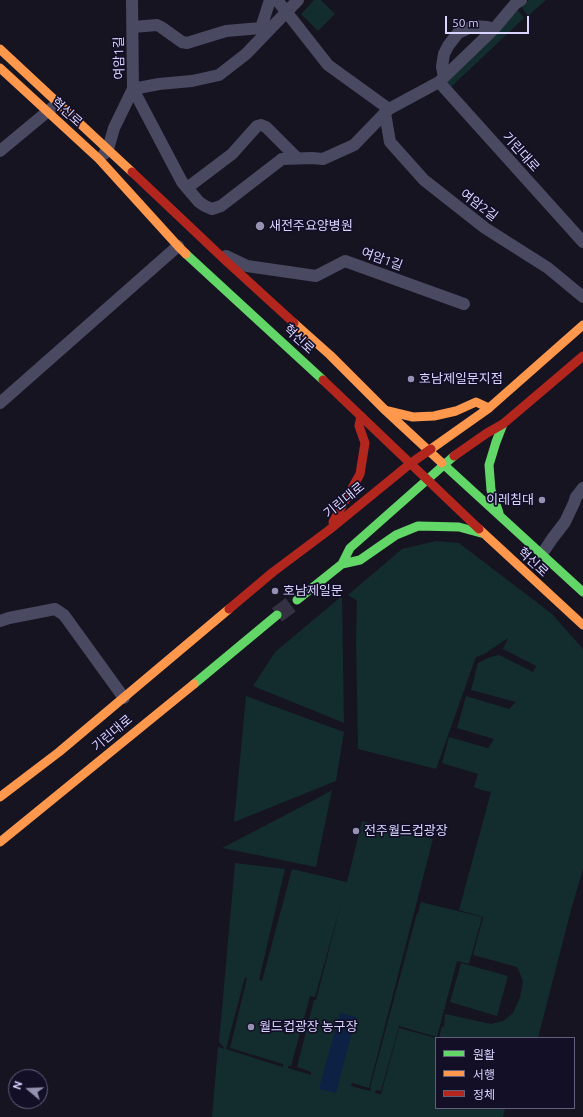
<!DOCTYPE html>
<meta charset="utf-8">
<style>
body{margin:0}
#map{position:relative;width:583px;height:1117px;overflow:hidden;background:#161421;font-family:Ubuntu,"Noto Sans KR",sans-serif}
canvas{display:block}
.legend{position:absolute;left:435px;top:1037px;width:140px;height:72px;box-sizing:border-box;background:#130f26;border:1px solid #625e7d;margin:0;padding:5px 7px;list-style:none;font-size:12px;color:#d9d4ff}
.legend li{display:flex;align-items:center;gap:8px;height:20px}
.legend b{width:20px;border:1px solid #625e7d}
.north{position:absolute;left:8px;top:1069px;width:40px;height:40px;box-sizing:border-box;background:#130f26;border:1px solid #625e7d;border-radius:50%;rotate:289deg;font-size:11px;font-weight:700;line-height:16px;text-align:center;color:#d9d4ff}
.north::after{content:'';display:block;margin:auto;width:14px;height:18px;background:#9591b1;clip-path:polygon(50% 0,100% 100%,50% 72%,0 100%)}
.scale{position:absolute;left:445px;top:16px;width:84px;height:18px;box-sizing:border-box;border:2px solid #d9d4ff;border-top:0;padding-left:5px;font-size:12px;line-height:14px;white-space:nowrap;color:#d9d4ff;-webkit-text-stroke:3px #130f26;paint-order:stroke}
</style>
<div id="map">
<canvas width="583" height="1117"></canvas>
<ul class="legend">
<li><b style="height:5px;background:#63d668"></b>원활</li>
<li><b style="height:5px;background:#ff974d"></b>서행</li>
<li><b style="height:5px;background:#b3261e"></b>정체</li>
</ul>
<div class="north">N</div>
<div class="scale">50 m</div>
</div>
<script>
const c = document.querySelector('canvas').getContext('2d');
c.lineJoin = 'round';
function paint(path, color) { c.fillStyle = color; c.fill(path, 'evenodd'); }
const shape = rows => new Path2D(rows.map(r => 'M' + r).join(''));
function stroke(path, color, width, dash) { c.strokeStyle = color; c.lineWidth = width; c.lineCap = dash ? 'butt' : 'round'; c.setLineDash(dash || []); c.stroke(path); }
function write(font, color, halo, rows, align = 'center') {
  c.font = font + ' Ubuntu,"Noto Sans KR",sans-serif'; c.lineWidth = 3.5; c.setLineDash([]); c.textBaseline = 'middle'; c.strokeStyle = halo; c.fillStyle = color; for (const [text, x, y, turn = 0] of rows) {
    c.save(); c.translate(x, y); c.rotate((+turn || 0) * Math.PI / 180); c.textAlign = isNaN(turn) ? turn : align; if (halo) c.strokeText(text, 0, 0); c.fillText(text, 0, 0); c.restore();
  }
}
paint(shape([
 [314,0,321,0,335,14,318,31,301,14],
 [529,0,546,0,528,16,521,6],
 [518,10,524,18,449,89,442,81],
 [436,541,459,543,552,614,583,649,583,869,571,910,538,1038,439,1038,442,1026,444,1027,445,1014,491,1024,503,1021,513,1013,520,997,523,981,517,967,473,955,483,917,459,910,491,792,481,790,474,787,478,774,442,763,449,737,488,748,494,739,457,728,466,696,509,709,516,702,471,690,478,663,490,657,499,655,533,672,536,666,503,649,508,638,484,654,476,657,436,769,358,749,356,639,357,601,348,595,402,549],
 [342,596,344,723,253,686,275,652],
 [246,696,344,732,336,781,234,822],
 [332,790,316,867,222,848,318,798],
 [362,821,433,839,369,1088,352,1083,351,1086,370,1091,371,1089,370,1088,417,913,418,913,421,902,482,917,469,964,457,961,437,1037,399,1026,381,1091,376,1090,375,1093,381,1094,399,1028,436,1038,436,1108,505,1108,503,1117,212,1117,218,1047,225,1049,219,1042,235,863,285,869,259,980,262,981,292,869,347,882],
 [341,904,316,1000,314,1000,297,1067,311,1072,311,1075,288,1068,288,1066,291,1066,310,996,315,997],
 [245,977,247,978,230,1048,283,1064,283,1067,226,1049],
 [461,963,508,976,497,1016,450,1002]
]), '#132c2d');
paint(shape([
 [340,1013,356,1017,336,1093,319,1089]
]), '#0d2144');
stroke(shape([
 [277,615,297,600]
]), '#333142', 17, [17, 8]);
stroke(shape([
 [277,0,328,65,389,109],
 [298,0,246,54,219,75,192,81,159,84,133,89,182,182,199,202,205,206,212,209,221,206,282,159,312,158,323,159,354,145,385,113],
 [521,0,515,4,494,29,439,82,389,109,385,113,390,142,424,180,485,228,548,268,583,297],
 [133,27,157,25,161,27,182,42,187,43,226,31,261,28,270,0],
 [444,77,442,67,444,54,448,46,458,33,473,26,487,27,494,29],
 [439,82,583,242],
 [0,151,53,107],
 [104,154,108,149,114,128,133,89,132,0],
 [187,188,232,154,257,126,261,125,266,127,297,158],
 [226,256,247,266,316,276,345,261,464,304],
 [0,403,178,246],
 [542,554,552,539,565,522,574,503,576,497,583,488],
 [0,621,9,618,55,609,64,615,124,698]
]), '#4a4962', 12);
stroke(shape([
 [186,254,323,380],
 [442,463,583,592],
 [499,513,491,490,489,465,496,442,503,424],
 [342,564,360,560,396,535,418,526,459,527,481,533],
 [297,600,342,564,350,548,454,456],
 [194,684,277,615]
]), '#63d668', 9);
stroke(shape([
 [0,49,132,172],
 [0,68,99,159,178,246,186,254],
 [294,323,330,355,386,411,442,463],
 [388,411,413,417,434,416,456,411,476,402,489,408],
 [431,449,489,408,583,325],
 [479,529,583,625],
 [0,797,59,752,229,609],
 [0,842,194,684]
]), '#ff974d', 9);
stroke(shape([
 [132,172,225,260,294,323],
 [323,380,479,529],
 [454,456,487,433,503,424,583,356],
 [333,522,360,474,365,443,359,426,361,416],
 [229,609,273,572,329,530,411,463,431,449]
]), '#b3261e', 9);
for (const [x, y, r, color] of [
 [260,226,5,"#9591b1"],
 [411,379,4,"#9591b1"],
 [542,500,4,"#9591b1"],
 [275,591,4,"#9591b1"],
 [356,831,4,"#9591b1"],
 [251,1027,4,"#9591b1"]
]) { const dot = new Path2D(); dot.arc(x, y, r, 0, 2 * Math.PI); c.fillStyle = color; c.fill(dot); stroke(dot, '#130f26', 1.5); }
write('13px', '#d9d4ff', '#130f26', [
 ["여암1길",119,58,-91],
 ["혁신로",67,112,42],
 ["기린대로",521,152,48],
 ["여암2길",479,205,37],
 ["여암1길",382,259,20],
 ["혁신로",299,339,43],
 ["기린대로",344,500,-39],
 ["혁신로",533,562,43],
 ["기린대로",112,733,-40]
]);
write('13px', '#d9d4ff', '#130f26', [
 ["새전주요양병원",269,226],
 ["호남제일문지점",419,379],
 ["이레침대",534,500,"right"],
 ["호남제일문",283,591],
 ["전주월드컵광장",364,831],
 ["월드컵광장 농구장",259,1027]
], 'left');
</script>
